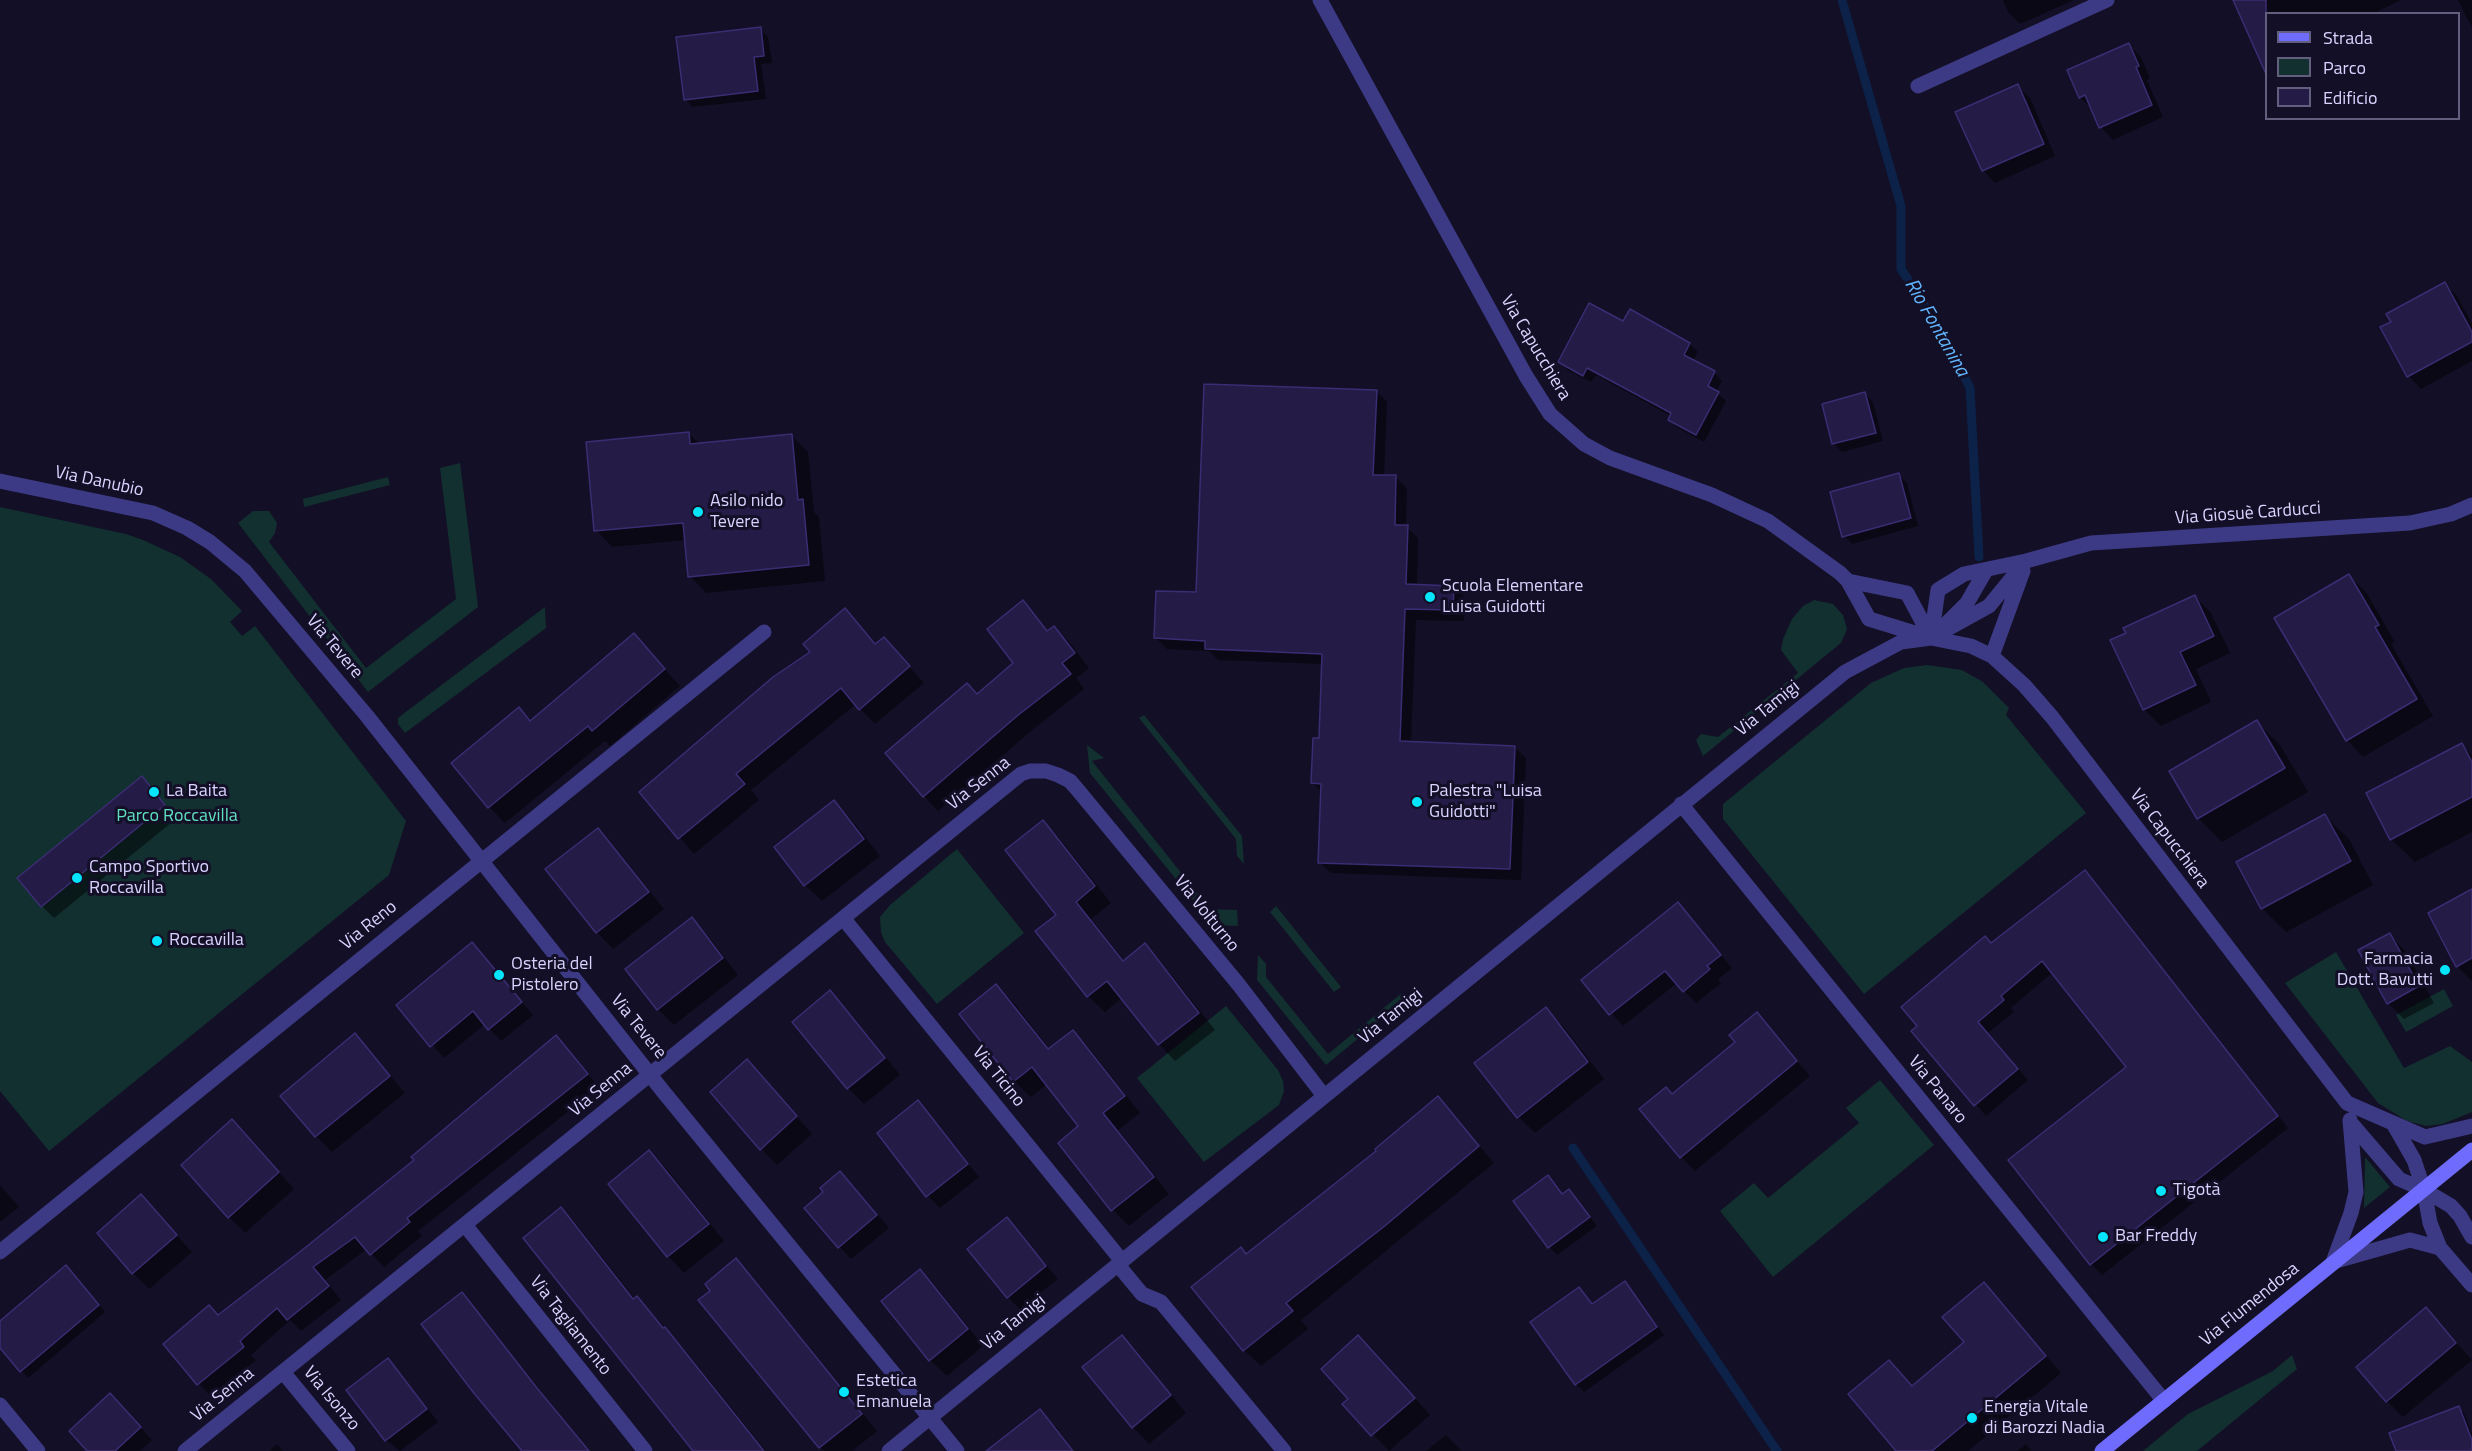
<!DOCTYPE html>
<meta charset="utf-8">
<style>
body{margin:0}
#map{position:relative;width:2472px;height:1451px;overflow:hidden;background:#130f26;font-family:"Titillium Web",sans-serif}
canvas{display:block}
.legend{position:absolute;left:2265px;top:12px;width:195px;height:108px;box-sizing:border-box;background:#130f26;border:2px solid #625e7d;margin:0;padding:8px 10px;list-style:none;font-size:18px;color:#d9d4ff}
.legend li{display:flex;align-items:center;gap:12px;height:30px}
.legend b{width:30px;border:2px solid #625e7d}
</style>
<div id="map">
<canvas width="2472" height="1451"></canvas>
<ul class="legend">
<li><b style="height:8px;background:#6f6bff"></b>Strada</li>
<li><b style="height:16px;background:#12302f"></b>Parco</li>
<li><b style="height:16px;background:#241b47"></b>Edificio</li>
</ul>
</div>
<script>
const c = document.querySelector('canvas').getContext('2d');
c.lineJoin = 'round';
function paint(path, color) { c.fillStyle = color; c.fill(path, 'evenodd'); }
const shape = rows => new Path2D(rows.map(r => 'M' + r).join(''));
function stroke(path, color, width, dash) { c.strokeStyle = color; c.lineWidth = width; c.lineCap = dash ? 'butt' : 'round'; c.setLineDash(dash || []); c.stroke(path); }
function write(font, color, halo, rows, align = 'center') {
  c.font = font + ' "Titillium Web",sans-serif'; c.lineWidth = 6; c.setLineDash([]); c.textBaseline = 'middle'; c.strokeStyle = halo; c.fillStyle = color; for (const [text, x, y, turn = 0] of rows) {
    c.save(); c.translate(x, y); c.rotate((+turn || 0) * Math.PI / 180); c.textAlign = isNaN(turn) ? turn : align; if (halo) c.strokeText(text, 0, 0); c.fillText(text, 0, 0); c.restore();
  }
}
paint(shape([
 [460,463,478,607,368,692,238,523,253,511,269,511,277,523,275,533,269,542,366,668,456,599,440,468],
 [388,477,390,485,304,507,303,499],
 [0,507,126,534,143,540,180,557,211,579,242,611,230,622,242,636,255,626,406,821,389,875,49,1151,0,1091],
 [1814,600,1833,604,1843,615,1847,629,1841,643,1703,756,1696,740,1701,734,1718,737,1798,673,1781,650,1783,639,1792,619,1803,606],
 [545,607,546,628,405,733,398,724,398,718,403,714],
 [1927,665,1962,670,1983,682,2009,708,2006,715,2086,813,1864,994,1723,819,1723,804,1871,683,1904,668],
 [1144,715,1242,836,1244,864,1237,856,1236,839,1139,718],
 [1087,745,1104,758,1092,761,1210,909,1237,910,1238,926,1213,925,1090,773],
 [957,849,1024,933,937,1004,885,942,881,932,880,917,890,905],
 [1276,906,1341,987,1334,992,1270,912],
 [2336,952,2404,1068,2450,1046,2472,1062,2472,1112,2443,1124,2426,1126,2407,1121,2378,1103,2285,983],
 [1258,955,1266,964,1266,977,1328,1054,1402,993,1406,999,1326,1065,1257,980],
 [2444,989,2453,1006,2406,1032,2396,1015],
 [1226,1006,1278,1070,1283,1081,1284,1091,1279,1105,1204,1162,1137,1078],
 [1880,1080,1934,1145,1773,1277,1720,1211,1754,1183,1768,1198,1859,1123,1846,1108],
 [2365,1157,2390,1187,2364,1208],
 [2292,1355,2297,1369,2197,1451,2143,1451,2188,1414,2273,1371]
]), '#12302f');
paint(shape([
 [2003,0,2074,0,2020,24,2008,12],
 [2235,0,2401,0,2372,14,2266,14,2265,54],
 [2458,0,2472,0,2472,28],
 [760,29,768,37,772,63,761,64,766,99,693,107,685,99],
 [2129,45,2141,57,2150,78,2147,80,2163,117,2113,140,2101,127,2093,110,2080,97],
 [2017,86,2030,98,2055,156,1995,183,1983,170],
 [2444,284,2457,296,2472,324,2472,361,2421,389,2409,376,2382,328],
 [1624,324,1690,344,1698,352,1693,361,1714,373,1722,381,1716,392,1726,401,1704,442,1678,428,1669,420,1671,416,1596,375,1591,382,1567,370,1559,362],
 [1376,391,1387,402,1384,477,1395,477,1407,488,1406,527,1418,538,1417,586,1454,587,1465,598,1464,621,1416,620,1411,743,1514,747,1526,758,1521,880,1331,873,1319,862,1322,792,1313,783,1320,740,1323,664,1218,660,1209,651,1167,649,1156,638,1198,594],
 [1865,394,1873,402,1883,441,1842,452,1834,444,1824,405],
 [689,434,700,444,792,436,808,452,814,512,819,517,825,581,706,593,690,576,686,540,612,547,596,530],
 [1898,475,1907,483,1918,526,1852,544,1844,536],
 [2349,576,2366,592,2395,642,2391,644,2433,716,2363,757,2347,740],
 [2195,597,2211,613,2230,653,2196,669,2211,702,2161,726,2144,709],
 [1023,602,1049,632,1054,628,1069,642,1089,668,1076,678,1084,689,1031,731,938,811,924,796,978,695,1015,664],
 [845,610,877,644,884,639,924,683,875,724,856,704,751,790,759,800,694,854,641,792,812,652],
 [634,635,680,686,610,746,605,741,505,823,489,807,519,709,532,722],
 [2256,721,2280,745,2308,792,2222,842,2198,818],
 [2462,745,2472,755,2472,832,2415,862,2391,839],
 [142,778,177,818,54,918,42,906],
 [834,802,850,818,880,856,822,901,805,885,776,847],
 [2325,816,2349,839,2373,885,2286,932,2262,908],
 [1043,822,1059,838,1111,903,1091,919,1125,961,1145,945,1161,962,1215,1030,1175,1061,1159,1044,1122,998,1105,1012,1088,996,1058,915],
 [597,830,614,847,664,909,613,949,597,932],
 [2085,872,2096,883,2288,1128,2102,1275,2091,1264,2128,1067,2053,972,2011,1008,2014,1012,1988,1033,2028,1080,1986,1116,1913,1031,1991,945],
 [2472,891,2472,981,2457,966],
 [1678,904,1732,968,1718,979,1721,983,1696,1003,1677,983,1623,1026,1583,981],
 [691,919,708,936,738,975,674,1025,658,1009],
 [2390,935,2406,952,2434,1003,2404,1019,2388,1003],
 [472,944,533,1015,501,1041,485,1024,444,1058,398,1005],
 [996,986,1013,1002,1050,1050,1073,1032,1089,1048,1140,1113,1118,1130,1169,1194,1129,1226,1113,1210,1080,1126,1047,1084,1031,1097,1014,1081],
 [830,992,846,1009,900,1075,864,1104,848,1088],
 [1546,1009,1562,1025,1604,1079,1535,1133,1519,1117,1476,1063],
 [1757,1015,1810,1076,1695,1171,1681,1157,1672,1096,1737,1043],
 [355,1035,405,1093,332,1152,316,1136],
 [556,1037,599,1087,418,1231,422,1236,384,1267,367,1249,325,1280,341,1300,301,1331,290,1320,251,1355,256,1360,211,1397,165,1344,219,1316,416,1160],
 [763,1078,812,1134,777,1165,761,1148],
 [1438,1098,1494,1163,1301,1320,1308,1329,1261,1366,1244,1350,1193,1287,1247,1255,1379,1151],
 [918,1102,979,1177,940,1208,928,1196],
 [248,1138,294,1189,245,1233,229,1217],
 [649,1152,666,1168,724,1241,684,1273,668,1256,610,1184],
 [1548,1177,1563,1195,1569,1191,1597,1226,1557,1255,1549,1247],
 [0,1185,19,1207,0,1222],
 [852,1185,889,1228,851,1259,806,1209,825,1192],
 [141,1196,192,1252,149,1289,133,1273],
 [561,1209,576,1224,635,1299,637,1298,680,1344,766,1451,695,1451],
 [1007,1219,1058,1279,1020,1309,1008,1297],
 [736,1260,752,1277,877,1431,852,1451,824,1451,700,1301,712,1291],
 [919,1271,936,1287,983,1346,947,1376,930,1360],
 [73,1274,105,1312,28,1378,0,1346,0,1323],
 [1625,1283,1664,1335,1584,1392,1576,1384,1579,1289,1593,1305],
 [1984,1284,2061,1373,1968,1451,1898,1451,1889,1362,1913,1387,1966,1342],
 [462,1294,473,1306,589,1451,524,1451],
 [2426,1309,2472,1360,2403,1417,2387,1401],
 [1122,1337,1138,1353,1186,1413,1149,1444,1133,1427],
 [1375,1353,1430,1415,1389,1451,1345,1404,1351,1399],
 [388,1360,400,1373,438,1422,400,1451,386,1440],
 [122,1407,152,1440,140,1451,89,1451],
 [2458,1407,2464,1413,2472,1434,2472,1451,2398,1451],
 [1039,1411,1056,1427,1074,1451,1012,1451],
 [1446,1435,1462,1451,1426,1451],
 [277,1444,283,1451,269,1451],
 [2026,1444,2032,1451,2017,1451]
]), '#0007');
stroke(shape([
 [1842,0,1901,206,1901,269,1941,330,1970,388,1979,557],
 [1573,1148,1777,1451]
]), '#0c2248', 9);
const building = shape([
 [2233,0,2266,0,2266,74,2233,0],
 [761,27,764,56,754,57,758,91,684,100,676,37,761,27],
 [2129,43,2139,66,2136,67,2152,105,2099,128,2085,95,2079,98,2067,70,2129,43],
 [2018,84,2044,144,1982,171,1955,112,2018,84],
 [2445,282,2472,332,2472,342,2407,377,2380,327,2391,322,2386,314,2445,282],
 [1589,303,1623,321,1630,309,1690,343,1684,355,1715,371,1708,386,1719,392,1696,435,1668,420,1671,413,1587,368,1583,376,1558,362,1589,303],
 [1204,384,1377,390,1373,475,1396,475,1395,525,1408,525,1406,584,1454,586,1453,610,1405,609,1400,741,1515,746,1510,869,1318,863,1321,784,1311,783,1313,738,1319,738,1322,654,1205,649,1205,641,1154,638,1156,591,1196,592,1204,384],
 [1865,392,1876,433,1832,444,1822,404,1865,392],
 [689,432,690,444,792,434,798,500,803,499,809,565,688,577,683,523,594,531,586,442,689,432],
 [1899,473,1911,518,1842,537,1830,492,1899,473],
 [2349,574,2379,625,2375,627,2417,699,2346,741,2274,618,2349,574],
 [2195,595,2214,636,2180,652,2196,685,2143,710,2110,640,2126,633,2123,628,2195,595],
 [1023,600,1047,631,1054,626,1075,653,1062,663,1071,674,1017,716,923,797,885,753,967,683,977,694,1013,663,987,629,1023,600],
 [845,608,875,644,884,637,910,666,859,710,841,688,736,774,745,784,678,839,639,792,773,677,810,652,803,644,845,608],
 [634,633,665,669,592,731,588,726,488,808,451,763,519,707,530,721,634,633],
 [2257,720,2285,768,2197,819,2169,771,2257,720],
 [2462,743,2472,762,2472,797,2390,840,2366,793,2462,743],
 [142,776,165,805,41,907,17,878,142,776],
 [834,800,864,839,804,886,774,847,834,800],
 [2325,814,2351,861,2261,909,2236,862,2325,814],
 [1043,820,1095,886,1076,902,1123,961,1145,943,1199,1013,1158,1045,1107,981,1087,997,1035,931,1056,915,1005,850,1043,820],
 [598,828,649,892,596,933,545,869,598,828],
 [2085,870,2278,1116,2090,1265,2008,1160,2126,1067,2042,961,2001,996,2004,1000,1978,1022,2018,1069,1974,1106,1911,1031,1917,1026,1901,1007,1985,936,1991,943,2085,870],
 [2472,889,2472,958,2456,967,2428,913,2472,889],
 [1678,902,1721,955,1707,966,1710,969,1683,992,1665,971,1609,1015,1581,980,1678,902],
 [692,917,723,958,657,1010,625,969,692,917],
 [2390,933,2419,986,2387,1004,2358,950,2390,933],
 [472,942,522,1002,488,1030,473,1011,430,1047,396,1005,472,942],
 [996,984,1048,1049,1073,1030,1125,1096,1103,1113,1154,1177,1111,1211,1058,1143,1078,1126,1032,1067,1013,1082,959,1014,996,984],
 [830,990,885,1058,847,1089,792,1022,830,990],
 [1546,1007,1588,1062,1517,1118,1474,1063,1546,1007],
 [1757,1012,1797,1061,1680,1158,1639,1109,1666,1087,1672,1094,1735,1042,1729,1035,1757,1012],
 [355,1033,390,1076,315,1137,280,1096,355,1033],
 [556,1035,588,1074,407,1218,410,1222,370,1255,355,1237,313,1267,329,1286,287,1320,277,1308,240,1341,244,1347,197,1385,163,1344,209,1305,218,1315,301,1251,414,1160,411,1157,556,1035],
 [747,1059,797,1116,760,1150,710,1092,747,1059],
 [1438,1096,1479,1146,1386,1225,1286,1303,1293,1311,1243,1351,1191,1287,1241,1247,1246,1254,1376,1151,1375,1149,1438,1096],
 [918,1100,968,1164,926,1197,877,1133,918,1100],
 [232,1119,279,1172,228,1218,181,1165,232,1119],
 [649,1150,709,1224,667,1257,608,1184,649,1150],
 [840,1171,877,1215,838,1248,804,1208,823,1192,820,1188,840,1171],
 [1548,1175,1562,1194,1569,1189,1590,1217,1548,1248,1513,1201,1548,1175],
 [141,1194,177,1235,132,1274,97,1233,141,1194],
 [561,1207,633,1299,637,1296,663,1328,665,1327,764,1451,693,1451,523,1238,561,1207],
 [1007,1217,1046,1266,1007,1298,967,1249,1007,1217],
 [736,1258,862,1414,819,1448,698,1300,710,1291,705,1284,736,1258],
 [66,1265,99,1305,20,1372,0,1348,0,1321,66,1265],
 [920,1269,968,1329,929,1361,881,1301,920,1269],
 [1625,1281,1657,1327,1575,1385,1530,1322,1579,1287,1592,1304,1625,1281],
 [1984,1282,2046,1356,1932,1451,1896,1451,1848,1394,1889,1360,1912,1386,1964,1342,1942,1317,1984,1282],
 [462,1292,537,1388,589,1451,522,1451,473,1392,421,1324,462,1292],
 [2426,1307,2456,1343,2386,1402,2356,1367,2426,1307],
 [1122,1335,1171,1395,1132,1428,1082,1367,1122,1335],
 [1358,1335,1415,1398,1371,1436,1342,1404,1348,1399,1321,1369,1358,1335],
 [388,1358,427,1409,385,1441,346,1390,388,1358],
 [110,1393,141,1427,115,1451,87,1451,69,1431,110,1393],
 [2459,1406,2472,1440,2472,1451,2396,1451,2389,1433,2459,1406],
 [1040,1409,1073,1451,986,1451,1040,1409]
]);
paint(building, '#241b47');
stroke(building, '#3b2d73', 1.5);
stroke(shape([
 [1320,0,1526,376,1550,414,1584,444,1610,458,1712,495,1768,521,1840,573,1848,581,1869,619,1931,638,1907,593,1848,581],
 [1918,86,2107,0],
 [0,481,153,513,187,528,210,542,245,571,367,716,662,1090,957,1451],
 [1944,626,1967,603,1986,570],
 [1931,638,1938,590,1964,574,2026,561,2091,543,2410,523,2451,514,2472,505],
 [1931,638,1989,606,2026,561],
 [1992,656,2023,571],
 [1681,804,2164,1401],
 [843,918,1122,1261],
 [2350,1122,2399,1179,2424,1190,2451,1206,2460,1216,2472,1237],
 [2394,1125,2414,1160,2424,1190,2430,1223,2440,1248],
 [465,1225,645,1451],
 [0,1252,764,632],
 [2336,1261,2410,1240,2440,1248,2472,1285],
 [2333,1262,2351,1213,2356,1192,2350,1120],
 [1118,1265,1142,1294,1161,1302,1284,1451],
 [283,1372,348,1451],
 [0,1405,38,1451],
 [185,1451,1021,774,1030,771,1046,771,1058,775,1070,781,1077,789,1239,985,1324,1096],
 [889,1451,1845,672,1901,642,1931,638,1971,646,1992,656,2024,685,2052,717,2347,1103,2425,1137,2472,1126]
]), '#3d3a85', 15);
stroke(shape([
 [2102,1451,2472,1150]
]), '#6f6bff', 15);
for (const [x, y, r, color] of [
 [698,512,6,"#00e5ff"],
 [1430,597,6,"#00e5ff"],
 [154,792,6,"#00e5ff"],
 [1417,802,6,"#00e5ff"],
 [77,878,6,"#00e5ff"],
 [157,941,6,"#00e5ff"],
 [2445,970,6,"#00e5ff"],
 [499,975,6,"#00e5ff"],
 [2161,1191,6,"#00e5ff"],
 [2103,1237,6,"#00e5ff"],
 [844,1392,6,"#00e5ff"],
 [1972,1418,6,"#00e5ff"]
]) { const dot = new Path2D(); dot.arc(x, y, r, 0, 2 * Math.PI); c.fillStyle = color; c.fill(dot); stroke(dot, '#130f26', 2); }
write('18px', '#d9d4ff', '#130f26', [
 ["Via Capucchiera",1535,348,59],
 ["Via Danubio",99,482,12],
 ["Via Giosuè Carducci",2248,514,-4],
 ["Via Tevere",334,647,50],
 ["Via Tamigi",1768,709,-39],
 ["Via Senna",979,784,-38],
 ["Via Capucchiera",2169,839,53],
 ["Via Volturno",1206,914,51],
 ["Via Reno",369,926,-39],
 ["Via Tamigi",1391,1017,-39],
 ["Via Tevere",638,1027,51],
 ["Via Ticino",998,1077,51],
 ["Via Senna",601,1090,-39],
 ["Via Panaro",1937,1090,51],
 ["Via Flumendosa",2250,1305,-39],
 ["Via Tamigi",1014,1323,-39],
 ["Via Tagliamento",570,1326,52],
 ["Via Senna",223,1395,-39],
 ["Via Isonzo",331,1399,50]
]);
write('18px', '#d9d4ff', '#130f26', [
 ["Asilo nido",710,502],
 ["Tevere",710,523],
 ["Scuola Elementare",1442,587],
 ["Luisa Guidotti",1442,608],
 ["La Baita",166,792],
 ["Palestra \"Luisa",1429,792],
 ["Guidotti\"",1429,813],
 ["Campo Sportivo",89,868],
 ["Roccavilla",89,889],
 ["Roccavilla",169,941],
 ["Farmacia",2433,960,"right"],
 ["Dott. Bavutti",2433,981,"right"],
 ["Osteria del",511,965],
 ["Pistolero",511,986],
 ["Tigotà",2173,1191],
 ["Bar Freddy",2115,1237],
 ["Estetica",856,1382],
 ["Emanuela",856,1403],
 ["Energia Vitale",1984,1408],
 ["di Barozzi Nadia",1984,1429]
], 'left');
write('18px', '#5fe0c0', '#130f26', [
 ["Parco Roccavilla",177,817]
]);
write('italic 20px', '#62b6ff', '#130f26', [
 ["Rio Fontanina",1936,328,60]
]);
</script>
